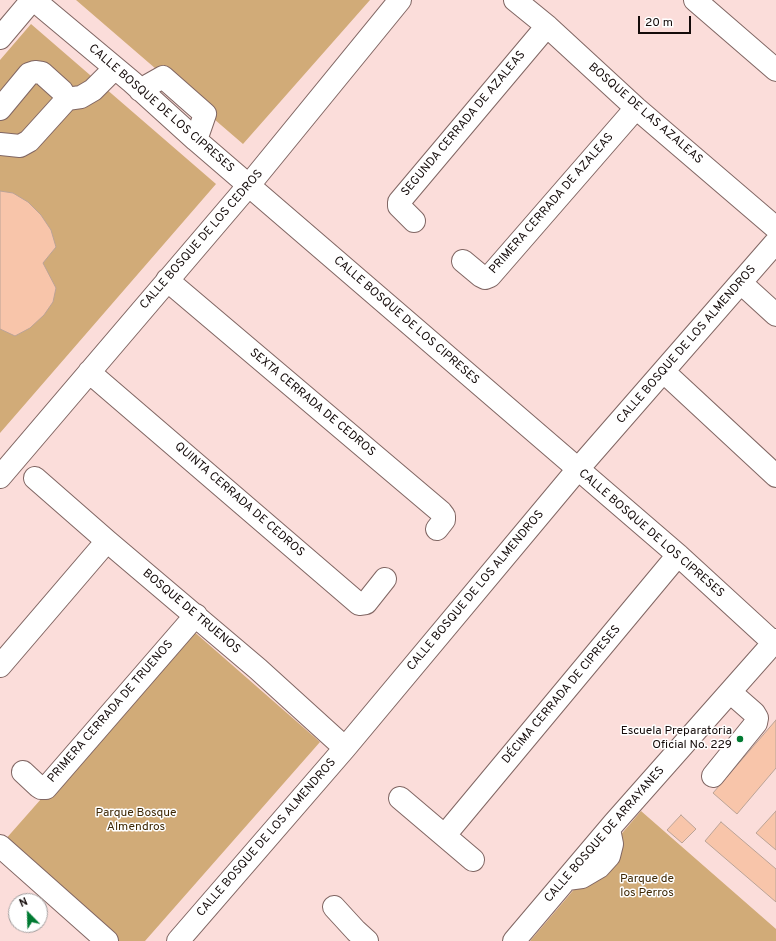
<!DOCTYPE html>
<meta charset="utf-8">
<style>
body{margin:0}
#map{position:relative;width:776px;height:941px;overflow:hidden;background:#fbddda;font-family:Overpass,sans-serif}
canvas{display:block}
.north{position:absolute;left:8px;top:893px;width:40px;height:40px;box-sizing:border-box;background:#fff;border:1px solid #a19d9d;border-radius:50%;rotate:337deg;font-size:11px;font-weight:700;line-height:16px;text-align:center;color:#140b0a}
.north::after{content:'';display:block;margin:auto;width:14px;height:18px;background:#007a32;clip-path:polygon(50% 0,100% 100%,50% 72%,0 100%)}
.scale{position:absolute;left:638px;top:16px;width:53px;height:18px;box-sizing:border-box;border:2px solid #140b0a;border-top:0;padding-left:5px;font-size:12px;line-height:14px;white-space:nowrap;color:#140b0a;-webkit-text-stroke:3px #fff;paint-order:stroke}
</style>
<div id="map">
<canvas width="776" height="941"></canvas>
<div class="north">N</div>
<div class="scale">20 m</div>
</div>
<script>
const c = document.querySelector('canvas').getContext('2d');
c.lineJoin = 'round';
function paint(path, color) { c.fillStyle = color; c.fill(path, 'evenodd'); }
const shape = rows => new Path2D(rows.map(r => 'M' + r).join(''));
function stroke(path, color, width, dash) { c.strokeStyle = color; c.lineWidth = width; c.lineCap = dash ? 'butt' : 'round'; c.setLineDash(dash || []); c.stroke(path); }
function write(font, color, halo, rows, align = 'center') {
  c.font = font + ' Overpass,sans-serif'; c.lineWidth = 3; c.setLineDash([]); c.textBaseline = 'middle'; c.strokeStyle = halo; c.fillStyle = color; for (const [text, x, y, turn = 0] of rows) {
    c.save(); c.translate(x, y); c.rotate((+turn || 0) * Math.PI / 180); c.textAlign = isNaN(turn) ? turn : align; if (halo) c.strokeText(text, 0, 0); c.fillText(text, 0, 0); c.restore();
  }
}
paint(shape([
 [76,0,370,0,243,144],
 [31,24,216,184,0,433,0,60],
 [191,629,320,742,145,941,119,941,4,841],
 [641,811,776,929,776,941,530,941]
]), '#d1ab78');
const building = shape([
 [0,191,13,193,28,202,41,215,51,230,56,247,43,263,56,288,53,302,44,315,30,328,15,336,0,329,0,191],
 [776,720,776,768,737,814,713,793,776,720],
 [776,811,776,850,756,833,776,811],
 [681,815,696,829,682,843,667,830,681,815],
 [721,822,776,869,776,902,705,841,721,822]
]);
paint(building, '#f8c5aa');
stroke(building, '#bba396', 1);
const minor = shape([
 [34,0,132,82,196,140,678,555,776,645],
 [515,0,547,26,636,108,776,228],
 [695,0,776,70],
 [0,38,32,0],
 [140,90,163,77,205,114,196,140],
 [0,109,29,74,35,72,42,73,62,91,67,99],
 [0,144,20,146,29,141,67,99,81,97,93,90,115,68],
 [414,221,399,206,399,202,547,26],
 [463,261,481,276,485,278,490,276,636,108],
 [167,280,441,512,444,516,444,520,437,529],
 [741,283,776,315],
 [89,372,359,604,366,603,385,579],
 [664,372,776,476],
 [0,477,249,185,400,0],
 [35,478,107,541,258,669,345,748],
 [0,666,107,541],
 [23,772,38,786,41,788,46,788,196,615],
 [713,776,756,723,757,718,754,713,730,692],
 [400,798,473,860],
 [445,835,678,555],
 [0,846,107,941],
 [567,879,582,877,599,867,609,856,612,844,609,829],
 [334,907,356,931,367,941],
 [178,941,345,748,578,469,776,242],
 [514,941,614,823,776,640]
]);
stroke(minor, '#806663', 24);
stroke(minor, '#fff', 22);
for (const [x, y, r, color] of [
 [740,739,4,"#007a32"]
]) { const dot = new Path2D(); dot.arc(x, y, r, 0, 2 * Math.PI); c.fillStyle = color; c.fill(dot); stroke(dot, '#fff', 1.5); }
write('12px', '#140b0a', '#fff', [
 ["CALLE BOSQUE DE LOS CIPRESES",161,109,41],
 ["BOSQUE DE LAS AZALEAS",645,114,41],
 ["SEGUNDA CERRADA DE AZALEAS",464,124,-50],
 ["PRIMERA CERRADA DE AZALEAS",552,204,-49],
 ["CALLE BOSQUE DE LOS CEDROS",202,240,-49],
 ["CALLE BOSQUE DE LOS CIPRESES",406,321,41],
 ["CALLE BOSQUE DE LOS ALMENDROS",687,345,-49],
 ["SEXTA CERRADA DE CEDROS",312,403,40],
 ["QUINTA CERRADA DE CEDROS",239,500,41],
 ["CALLE BOSQUE DE LOS CIPRESES",651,534,41],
 ["CALLE BOSQUE DE LOS ALMENDROS",476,591,-50],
 ["BOSQUE DE TRUENOS",191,612,40],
 ["DÉCIMA CERRADA DE CIPRESES",562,695,-50],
 ["PRIMERA CERRADA DE TRUENOS",111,712,-49],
 ["CALLE BOSQUE DE ARRAYANES",605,835,-49],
 ["CALLE BOSQUE DE LOS ALMENDROS",267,838,-49]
]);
write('12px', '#140b0a', '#fff', [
 ["Escuela Preparatoria",732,732],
 ["Oficial No. 229",732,746]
], 'right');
write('12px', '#3e2805', '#fff', [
 ["Parque Bosque",136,814],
 ["Almendros",136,828],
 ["Parque de",647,880],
 ["los Perros",647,894]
]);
</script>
